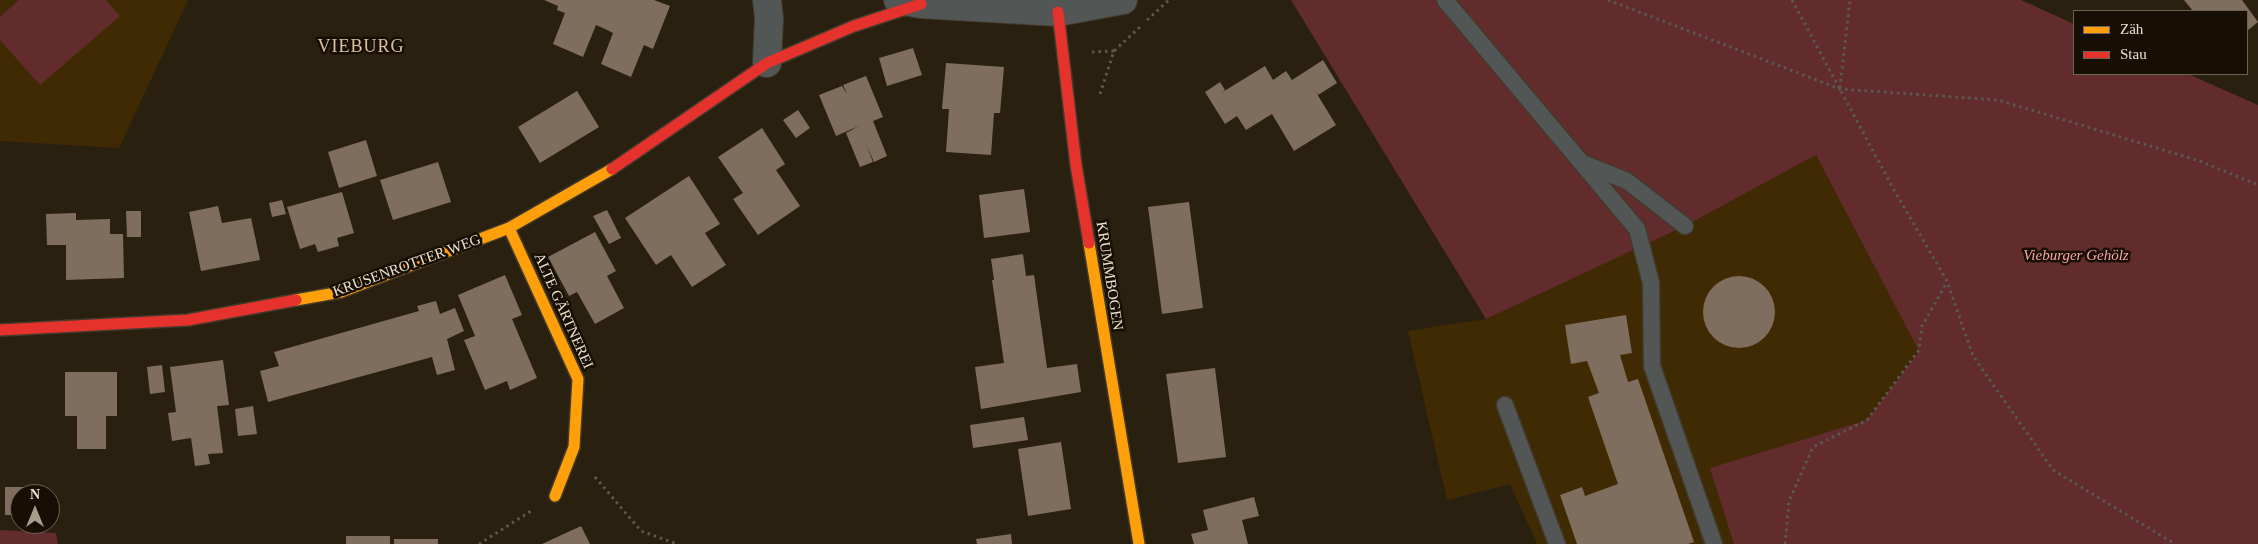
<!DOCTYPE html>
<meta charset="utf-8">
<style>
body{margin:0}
#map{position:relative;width:2258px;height:544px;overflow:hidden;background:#2a200f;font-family:"Times New Roman",serif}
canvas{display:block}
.legend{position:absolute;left:2073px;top:10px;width:175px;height:65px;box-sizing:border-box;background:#170f04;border:1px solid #6c6355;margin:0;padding:6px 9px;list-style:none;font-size:15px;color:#ece0ce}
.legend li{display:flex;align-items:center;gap:10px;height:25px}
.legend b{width:25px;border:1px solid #6c6355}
.north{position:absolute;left:10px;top:484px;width:50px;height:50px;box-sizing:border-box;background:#170f04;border:1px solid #6c6355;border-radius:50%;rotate:0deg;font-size:14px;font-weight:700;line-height:20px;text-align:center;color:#ece0ce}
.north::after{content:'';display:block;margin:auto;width:18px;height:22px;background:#a89d8b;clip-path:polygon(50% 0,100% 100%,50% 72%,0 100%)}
</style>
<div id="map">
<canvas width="2258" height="544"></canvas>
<ul class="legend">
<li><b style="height:6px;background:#ff9f0a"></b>Zäh</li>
<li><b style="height:6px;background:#e5322d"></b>Stau</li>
</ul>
<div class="north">N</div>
</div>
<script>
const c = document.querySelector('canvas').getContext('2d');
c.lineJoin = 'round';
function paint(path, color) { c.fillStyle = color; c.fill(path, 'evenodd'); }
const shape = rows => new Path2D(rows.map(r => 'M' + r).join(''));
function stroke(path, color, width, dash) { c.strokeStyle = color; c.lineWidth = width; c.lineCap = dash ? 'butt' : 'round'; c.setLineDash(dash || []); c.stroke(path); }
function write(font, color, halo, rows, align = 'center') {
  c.font = font + ' "Times New Roman",serif'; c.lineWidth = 5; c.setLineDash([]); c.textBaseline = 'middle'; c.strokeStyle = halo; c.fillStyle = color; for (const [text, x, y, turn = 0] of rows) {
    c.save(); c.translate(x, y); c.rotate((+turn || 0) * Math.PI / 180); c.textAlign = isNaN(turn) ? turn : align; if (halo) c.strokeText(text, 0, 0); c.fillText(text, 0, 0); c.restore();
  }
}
paint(shape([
 [0,0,188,0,119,148,0,141],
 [1816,155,1919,350,1867,420,1711,468,1736,544,1537,544,1510,484,1447,500,1408,331,1486,319,1685,226]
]), '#402a03');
paint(shape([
 [19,0,106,0,120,16,40,85,0,40,0,17],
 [1291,0,2021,0,2074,24,2074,74,2188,74,2258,105,2258,544,1734,544,1710,468,1867,420,1919,351,1816,155,1685,226,1486,319],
 [0,530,56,533,58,544,0,544]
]), '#622c2d');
paint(shape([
 [544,0,654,0,670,6,653,49,644,45,631,77,601,64,613,33,605,29,596,25,583,57,553,44,565,13,557,10,558,6],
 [2184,0,2242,0,2258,22,2247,31,2247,11,2193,11],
 [913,48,922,75,887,86,879,58],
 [1323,60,1337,83,1318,95,1314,89,1336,125,1294,151,1272,114,1246,130,1237,116,1225,124,1205,92,1220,82,1225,90,1221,93,1265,66,1273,80,1286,71,1292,80],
 [946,63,1004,67,1000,113,994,113,991,155,946,152,949,109,942,109],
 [866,76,883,117,873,121,887,156,874,162,866,144,873,162,860,167,846,133,859,126,836,136,819,95,842,86,847,94,843,85],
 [577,91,599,127,540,163,518,127],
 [798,110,810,128,796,138,783,120],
 [762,128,785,164,776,170,800,206,758,235,733,199,743,193,718,157],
 [366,140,377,176,339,188,328,152],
 [438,162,451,202,393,220,380,180],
 [689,176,720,224,705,233,726,265,692,287,671,255,656,265,625,218],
 [1024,189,1030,232,984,238,979,195],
 [342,192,354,233,337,238,339,246,318,252,315,244,300,249,287,207],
 [282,200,286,214,272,217,269,203],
 [1189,202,1203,308,1162,314,1148,207],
 [218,206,222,223,251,218,260,260,201,271,189,212],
 [607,210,621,238,609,244,593,216],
 [126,211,141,211,141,237,127,237],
 [76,213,76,220,110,219,110,234,123,234,124,278,66,280,66,245,47,245,46,214],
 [595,232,616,271,607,276,624,308,595,324,577,292,569,296,548,257],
 [1023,254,1026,276,1034,275,1047,368,1077,364,1081,392,981,409,975,367,1004,363,992,280,994,280,991,259],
 [505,275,522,315,512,319,537,378,510,390,507,381,485,390,464,340,475,336,458,295],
 '1703 312a36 36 0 1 1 72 0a36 36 0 1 1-72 0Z',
 [436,301,440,314,455,308,464,331,447,339,455,370,437,375,432,357,268,402,260,371,279,366,274,352,419,311,417,306],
 [1626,315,1632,353,1620,355,1628,382,1638,379,1694,542,1688,544,1577,544,1560,495,1582,487,1585,496,1618,484,1588,397,1599,393,1587,361,1571,364,1565,325],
 [223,360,229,405,217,406,223,453,208,454,210,464,195,466,191,438,172,441,168,413,176,412,170,367],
 [162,365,165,392,150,394,147,367],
 [1215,368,1226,457,1178,463,1166,374],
 [65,372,117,372,117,416,106,416,106,449,77,449,77,416,65,416],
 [253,406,257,434,238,436,235,409],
 [1024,417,1028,440,973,448,970,425],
 [1061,442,1071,509,1028,516,1018,449],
 [5,487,33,487,33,494,20,494,20,515,5,515],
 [1254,497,1259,516,1242,520,1248,544,1194,544,1191,534,1208,530,1203,510],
 [581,526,590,544,542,544],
 [1011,534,1012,544,977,544,976,539],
 [346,536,390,536,390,544,346,544],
 [394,539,438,539,438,544,394,544]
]), '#7f6e5d');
const lane = shape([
 [1445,0,1637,229,1651,283,1652,366,1714,544],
 [1585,164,1627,181,1685,226],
 [1505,405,1557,544]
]);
const street = shape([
 [767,0,769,18,767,63],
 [898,0,921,4,1058,12,1123,0]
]);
const slow = shape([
 [509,228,578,379,574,447,555,496],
 [1089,243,1139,544],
 [296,300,341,292,509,228,612,169]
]);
const jam = shape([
 [1058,12,1076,165,1089,243],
 [612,169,767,63,854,26,921,4],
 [0,330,188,320,296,300]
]);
stroke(lane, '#433a2c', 19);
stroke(street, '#433a2c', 30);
stroke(slow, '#433a2c', 14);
stroke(jam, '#433a2c', 14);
stroke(shape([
 [1608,0,1840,89,1998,100,2200,161,2258,185],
 [1792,0,1894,190,1947,281,1973,356,2053,470,2175,544],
 [1147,20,1169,0],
 [1092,52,1114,51],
 [1840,88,1850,0],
 [1100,94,1114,51,1141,26],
 [595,477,641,531,677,544],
 [479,544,531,511],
 [1785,544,1789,501,1813,447,1867,420,1919,350,1922,326,1947,282]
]), '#5a5951', 3, [2.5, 4]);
stroke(lane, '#525654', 16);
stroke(street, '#525654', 28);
stroke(slow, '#ff9f0a', 11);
stroke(jam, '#e5322d', 11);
write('italic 15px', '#fda4a7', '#170f04', [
 ["Vieburger Gehölz",2076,256]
]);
write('15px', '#ece0ce', '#170f04', [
 ["KRUSENROTTER WEG",407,266,-20],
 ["KRUMMBOGEN",1109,276,81],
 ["ALTE GÄRTNEREI",563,311,66]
]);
c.letterSpacing = '1px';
write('18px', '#dac29f', '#170f04', [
 ["VIEBURG",361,47]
]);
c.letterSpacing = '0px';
</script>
